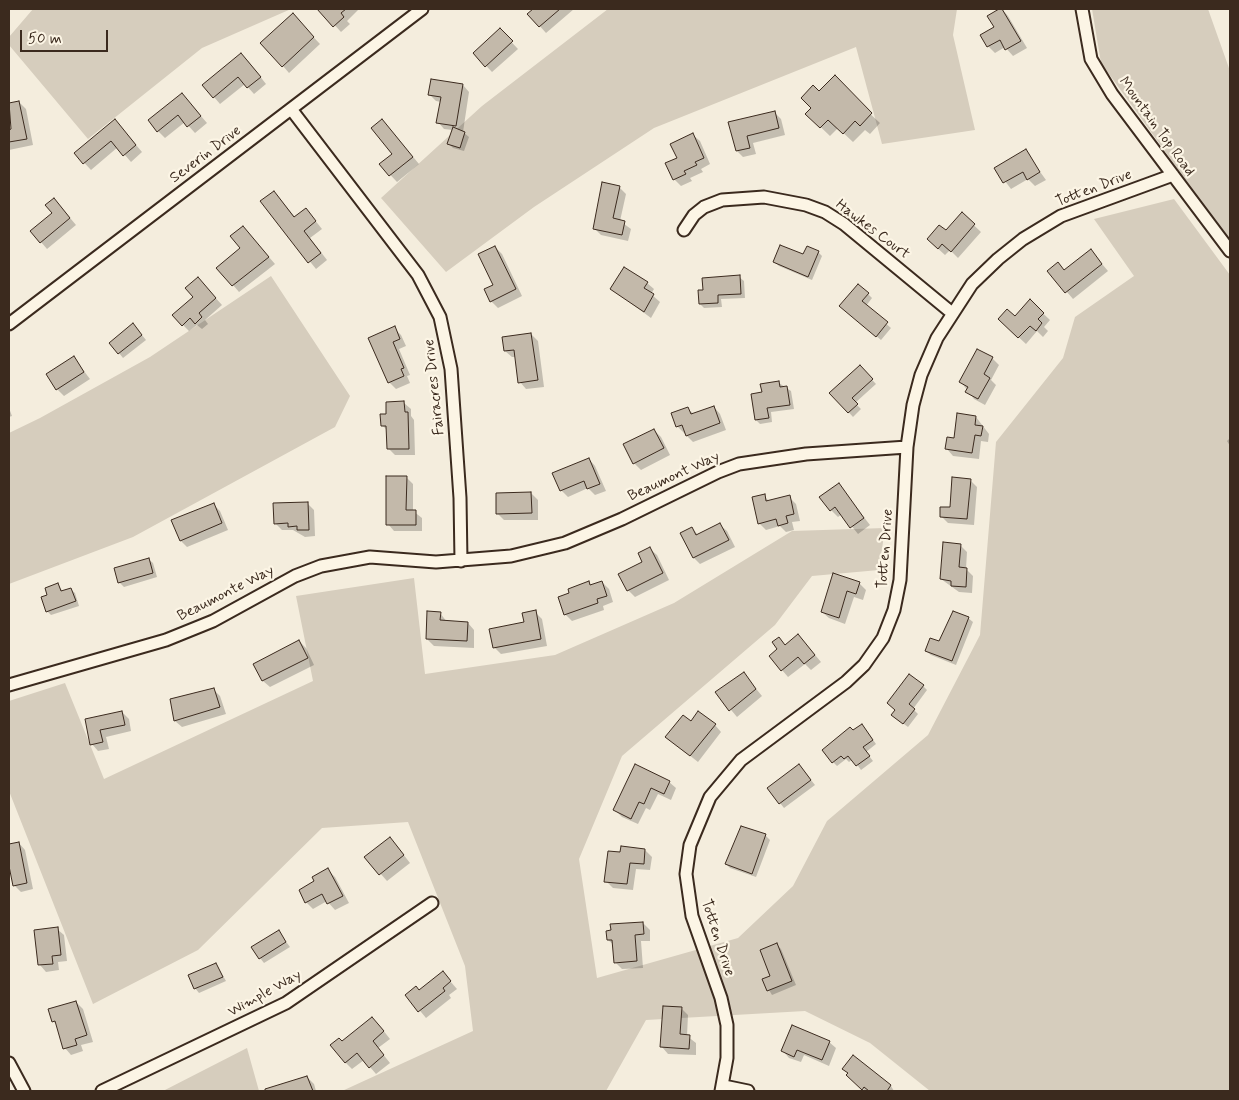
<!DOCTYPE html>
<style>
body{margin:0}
#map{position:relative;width:1239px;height:1100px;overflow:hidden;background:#f4eddd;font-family:Mynerve,sans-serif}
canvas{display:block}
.frame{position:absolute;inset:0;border:10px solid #3b2a1e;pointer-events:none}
.scale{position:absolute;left:20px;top:30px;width:88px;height:22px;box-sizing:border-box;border:2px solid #3b2a1e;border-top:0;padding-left:6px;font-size:15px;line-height:18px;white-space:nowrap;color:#3b2a1e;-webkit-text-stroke:4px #fcf5e5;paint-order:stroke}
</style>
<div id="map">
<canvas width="1239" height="1100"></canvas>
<div class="frame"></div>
<div class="scale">50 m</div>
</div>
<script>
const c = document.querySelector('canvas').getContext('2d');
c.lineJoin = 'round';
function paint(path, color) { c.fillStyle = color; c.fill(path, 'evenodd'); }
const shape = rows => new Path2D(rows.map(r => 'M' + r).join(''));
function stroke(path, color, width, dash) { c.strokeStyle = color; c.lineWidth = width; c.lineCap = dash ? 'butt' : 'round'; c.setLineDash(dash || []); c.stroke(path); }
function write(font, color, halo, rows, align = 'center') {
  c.font = font + ' Mynerve,sans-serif'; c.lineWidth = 4.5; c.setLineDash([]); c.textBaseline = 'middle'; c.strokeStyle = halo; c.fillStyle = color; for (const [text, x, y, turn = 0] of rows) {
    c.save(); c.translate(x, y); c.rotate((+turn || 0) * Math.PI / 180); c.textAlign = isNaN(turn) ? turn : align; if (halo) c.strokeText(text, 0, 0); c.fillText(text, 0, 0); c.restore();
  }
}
paint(shape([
 [33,9,291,9,202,48,88,139,9,45,9,37],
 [608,9,957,9,953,35,975,130,882,144,856,47,654,128,534,207,446,272,381,198,482,106],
 [1092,9,1208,9,1230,71,1230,241,1101,63],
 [1174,199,1230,275,1230,1091,930,1091,870,1043,805,1011,646,1020,606,1091,342,1091,473,1031,465,966,408,822,322,828,198,950,93,1004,9,791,9,701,65,683,104,779,313,681,296,596,414,578,425,674,555,655,674,603,792,531,885,528,879,570,812,576,775,625,622,756,579,859,597,978,738,938,793,886,827,821,928,735,980,635,996,442,1063,358,1075,317,1134,276,1094,219],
 [271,276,350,396,335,427,133,537,9,584,9,433,40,418,150,357],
 [247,1048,259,1091,163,1091]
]), '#d6cdbd');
paint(shape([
 [320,9,359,9,347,21,350,24,341,32],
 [535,9,574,9,546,33,529,14],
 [1002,9,1008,16,1027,48,1013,56,1005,47,995,53,988,46],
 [299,22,320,44,289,73,283,66],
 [500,30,518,49,492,72,474,53],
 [248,61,266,84,254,94,245,84,220,104,214,97],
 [463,85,469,92,463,132,469,137,464,151,453,148,449,144,453,130,444,129,438,122,441,102,436,101,429,94],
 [819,93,854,99,880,123,870,134,865,130,853,142,838,128,830,136,807,114,813,108],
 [182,94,207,123,195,133,185,122,165,138,158,131],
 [19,102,26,109,33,145,9,150,9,129,12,128,9,104],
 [774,112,781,119,785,135,753,143,756,154,743,157,737,151,730,123],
 [121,127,142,152,131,162,118,147,91,170,75,153],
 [389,128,419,164,397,182,381,165,394,154],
 [693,135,700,141,710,164,701,169,703,172,690,178,692,181,681,186,674,179,678,159],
 [1025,151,1046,180,1035,186,1028,179,1011,189,996,169],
 [619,187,626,194,620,221,631,229,628,241,601,235,594,228],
 [274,192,295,217,306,209,322,229,310,238,327,260,316,269,262,202],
 [60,206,76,225,47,249,41,242],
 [962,214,981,232,958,258,950,250,945,255,935,246],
 [249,234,275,264,239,292,233,285],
 [495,247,502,254,522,296,498,308,491,301,495,286],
 [818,252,822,256,812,280,779,266,774,262],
 [1097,258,1108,271,1073,299,1049,271,1065,272],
 [739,277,744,281,745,298,721,299,722,307,704,308,700,304,704,291],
 [647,283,654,289,651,294,660,302,651,318,612,289],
 [204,285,222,305,205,320,208,324,202,329,197,325,189,331,183,325,195,297],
 [868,294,872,298,866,306,891,328,881,340,845,310],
 [1030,301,1050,320,1044,327,1048,331,1043,337,1037,331,1026,344,999,319,1015,318],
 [394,328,401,335,406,346,399,349,410,375,407,376,410,383,396,389,389,382],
 [137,329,146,340,123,358,111,343],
 [531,334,538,341,544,387,526,389,520,382,516,357,512,357,505,351],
 [74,358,90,379,64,396,57,389],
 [992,358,999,365,991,380,996,385,985,405,974,399,961,382],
 [860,367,876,384,855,403,861,409,853,417,831,393],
 [779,383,791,391,794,409,771,412,772,422,760,424,756,420],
 [404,403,411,409,411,416,414,420,415,455,395,455,388,448,388,431,382,425,387,416],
 [714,407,720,414,726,430,693,442,677,426,688,409,694,414],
 [9,408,12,416,9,417],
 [976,417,989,434,988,442,981,441,979,459,953,456,947,449],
 [654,430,661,437,670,455,641,470,634,463],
 [1230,438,1230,446,1227,441],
 [589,459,595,466,606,491,595,495,588,488,568,497,561,490],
 [406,477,413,484,413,511,422,518,422,531,394,531,388,524],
 [970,480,977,487,974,525,948,523,941,516,951,509],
 [838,484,870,525,858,534,842,514,838,517,831,510,821,497],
 [531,493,538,500,538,520,504,520,498,514],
 [764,496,770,502,789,497,796,504,800,521,792,522,794,530,786,532,780,526,766,530,759,523],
 [307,503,314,510,315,536,305,537,293,530,282,530,275,523],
 [213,504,220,511,228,530,187,547,181,541],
 [720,525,727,531,735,547,700,564,694,558,692,528,699,536],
 [960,545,967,552,966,569,973,576,972,593,959,592,941,579],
 [650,549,657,555,669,580,635,597,628,590],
 [148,559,153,563,157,577,124,587,119,582],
 [834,575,859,583,866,590,863,600,854,597,845,624,829,618,822,612],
 [602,582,609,589,613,602,603,606,604,610,572,621,565,614,571,594,589,583,592,586],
 [58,584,63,592,70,589,75,593,79,606,51,615,47,611,49,596],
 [535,612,542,619,547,646,501,654,494,647,525,623],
 [440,613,447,622,468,623,474,630,474,648,434,646,427,639],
 [968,618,973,622,956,665,931,655,926,651,940,643],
 [779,638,786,646,805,643,821,662,811,670,805,664,788,677,782,670],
 [299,641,306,648,314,665,270,687,263,681],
 [744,674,762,696,737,717,717,693],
 [923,686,927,690,913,709,918,714,908,727,897,719],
 [213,689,220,696,226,714,182,727,175,721],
 [122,712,129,719,131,731,106,737,109,749,98,751,92,744,86,720],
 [691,723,715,725,721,732,698,762,674,743],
 [866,730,876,744,866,752,873,761,861,770,853,759,849,762,846,759,837,766,833,762,854,732],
 [799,765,815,785,784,808,780,803],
 [636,766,669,782,676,788,671,800,658,794,650,810,646,808,638,824,622,817,615,810],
 [765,835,770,840,756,877,730,868,726,864],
 [19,843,25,850,33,889,21,892,14,885,9,860,9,845],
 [396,845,410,863,387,881,366,857],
 [645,850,652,857,650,870,636,869,633,890,613,888,606,881,621,854],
 [328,870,335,877,349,903,335,910,327,901,313,909,306,902,316,882],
 [643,923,650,930,650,941,641,941,643,968,622,969,615,962,614,945,608,940],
 [57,929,64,935,67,961,58,962,59,970,46,972,40,965],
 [278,931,290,947,264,963,260,958],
 [777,945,781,949,796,985,772,995,763,980,772,976],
 [216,964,226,981,199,993,195,988],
 [443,973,457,989,449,995,451,998,426,1018,407,995,419,991],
 [76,1002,83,1009,93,1042,81,1045,83,1051,71,1055,65,1048,58,1026,53,1021],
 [682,1009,688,1015,687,1036,696,1043,696,1055,668,1054,662,1047],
 [379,1025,390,1039,378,1048,390,1063,376,1074,364,1060,352,1069,345,1062,342,1043],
 [829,1042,836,1048,829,1066,804,1055,801,1062,789,1058,783,1051],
 [853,1057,891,1086,894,1091,865,1091,844,1069],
 [307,1077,314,1084,316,1091,269,1091,269,1089]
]), '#0003');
const building = shape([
 [317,9,346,9,341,13,344,17,333,27,317,9],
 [533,9,560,9,539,27,527,14,533,9],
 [999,9,1002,9,1021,41,1005,50,1000,40,987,47,980,35,994,27,987,16,999,9],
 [293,13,314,37,282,67,260,43,293,13],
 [500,28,513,41,485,67,473,53,500,28],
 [241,53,261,77,247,88,238,77,213,98,202,85,241,53],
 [835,75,872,113,860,126,855,121,843,134,828,120,820,128,805,114,811,108,801,98,813,85,819,91,835,75],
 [431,79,463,84,456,126,436,123,441,97,428,95,431,79],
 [182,93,201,116,187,127,178,115,157,132,148,120,182,93],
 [19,101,27,139,9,142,9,130,11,129,9,103,19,101],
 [775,111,779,128,747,136,750,148,736,151,728,122,775,111],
 [115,119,136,145,123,156,111,141,83,164,74,153,115,119],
 [382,119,413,157,389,176,379,164,392,154,371,128,382,119],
 [453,127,465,132,460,148,447,144,453,127],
 [693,133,704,158,695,162,697,165,684,171,686,174,673,180,665,163,677,158,670,144,693,133],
 [1026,149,1040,172,1027,180,1023,172,1003,183,994,168,1026,149],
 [602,182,620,186,613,218,625,221,622,235,593,229,602,182],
 [274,191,294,217,306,208,316,221,304,231,321,253,308,263,260,201,274,191],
 [54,198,70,218,40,243,30,231,52,213,45,205,54,198],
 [962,212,975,224,951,252,942,244,938,249,927,239,939,225,946,230,962,212],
 [243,226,269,257,232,286,216,268,240,248,230,236,243,226],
 [780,245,803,254,807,246,819,251,808,277,773,262,780,245],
 [495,246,516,289,490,302,484,289,493,285,478,254,495,246],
 [1091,249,1102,264,1065,293,1047,271,1058,262,1064,270,1091,249],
 [624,267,648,282,644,288,654,294,644,312,610,289,624,267],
 [740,275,741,294,718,295,718,303,699,304,698,290,703,290,702,278,740,275],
 [198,277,216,298,199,313,202,317,195,324,190,318,182,326,172,315,193,297,185,288,198,277],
 [858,284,869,293,862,301,888,322,876,337,839,306,858,284],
 [1030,299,1044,313,1038,319,1042,323,1036,331,1030,326,1018,338,998,319,1007,309,1015,316,1030,299],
 [133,323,142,335,118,354,109,343,133,323],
 [395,326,400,339,393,342,404,368,401,369,404,376,388,383,368,338,395,326],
 [531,333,538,380,518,383,514,350,504,351,502,337,531,333],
 [977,349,993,357,984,374,990,378,978,399,965,392,968,387,959,382,977,349],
 [74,356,84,372,56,390,46,374,74,356],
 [860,365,873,379,852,398,858,404,848,413,829,393,860,365],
 [779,381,780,387,787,386,790,405,767,408,769,418,755,420,751,394,762,392,760,384,779,381],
 [404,401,405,412,408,412,409,449,387,449,386,426,381,426,380,414,386,414,386,402,404,401],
 [714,406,720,423,686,436,682,425,676,427,671,413,688,407,691,414,714,406],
 [957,413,976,416,975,425,983,426,981,436,975,435,972,453,945,449,947,437,954,438,957,413],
 [654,429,664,448,633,464,623,444,654,429],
 [589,458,600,484,587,489,584,481,560,491,552,473,589,458],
 [386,476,407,476,406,510,416,510,416,525,386,525,386,476],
 [952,477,971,479,967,519,940,517,940,507,950,507,952,477],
 [839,483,864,518,850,528,835,507,830,511,819,497,839,483],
 [531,492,532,513,496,514,496,493,531,492],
 [765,494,766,501,790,495,794,514,786,516,788,523,778,526,776,519,758,524,752,497,765,494],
 [308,502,309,530,297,530,297,526,288,527,288,523,274,524,273,503,308,502],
 [214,503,222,523,180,541,171,520,214,503],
 [720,523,729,540,693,558,680,533,692,527,696,535,720,523],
 [943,542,961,544,959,567,967,568,966,587,951,586,951,581,940,579,943,542],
 [650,547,663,573,627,591,618,574,642,562,638,553,650,547],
 [149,558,153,573,118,583,114,568,149,558],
 [833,573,860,582,856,594,847,591,839,618,821,612,833,573],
 [589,581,590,585,602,581,607,596,597,599,598,603,564,615,558,597,569,593,568,589,589,581],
 [58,583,61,591,71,588,76,601,46,612,41,597,47,595,45,588,58,583],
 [536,610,541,639,493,648,489,629,524,622,522,613,536,610],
 [427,611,441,612,440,620,468,622,467,641,426,639,427,611],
 [953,611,969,617,952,661,925,651,930,638,939,641,953,611],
 [798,634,815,655,804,664,798,657,781,671,769,656,777,649,772,642,779,637,785,645,798,634],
 [299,640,308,658,262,681,253,664,299,640],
 [744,672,756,689,729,711,715,692,744,672],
 [909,674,924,685,909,704,915,709,903,724,891,715,895,710,887,703,909,674],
 [214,688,220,707,174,721,170,699,214,688],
 [122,711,125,725,100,730,103,742,90,745,85,719,122,711],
 [698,711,716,724,690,756,665,737,683,715,691,721,698,711],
 [862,724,873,740,863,747,870,756,856,766,848,756,844,759,841,756,832,763,822,750,850,727,853,730,862,724],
 [635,764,670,781,664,794,651,788,644,804,639,802,631,819,613,810,635,764],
 [799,764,811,780,779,804,767,788,799,764],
 [741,826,766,834,752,874,725,864,741,826],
 [390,837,404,855,379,875,364,857,390,837],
 [19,842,27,883,13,886,9,866,9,844,19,842],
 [621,846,645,849,644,864,630,863,627,884,604,882,608,851,620,852,621,846],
 [328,868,343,896,327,904,322,894,305,903,299,890,314,881,312,877,328,868],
 [643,922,644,934,635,935,637,961,614,963,612,940,607,940,606,931,611,930,610,924,643,922],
 [58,927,61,955,52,956,53,964,38,965,34,930,58,927],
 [279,930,286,942,259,959,251,947,279,930],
 [777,943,792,981,767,991,762,979,770,976,760,950,777,943],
 [216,963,223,977,194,989,188,975,216,963],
 [443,971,451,981,443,988,445,991,418,1012,405,995,416,986,419,990,443,971],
 [76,1001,87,1035,75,1039,77,1045,63,1049,55,1021,52,1022,48,1009,76,1001],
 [663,1006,682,1007,680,1034,690,1035,689,1049,660,1047,663,1006],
 [372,1017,384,1031,373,1041,384,1055,369,1068,357,1053,345,1063,330,1045,339,1038,342,1041,372,1017],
 [792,1025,830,1041,822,1060,797,1050,794,1057,781,1051,792,1025],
 [853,1055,891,1085,887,1091,869,1091,864,1087,862,1090,846,1075,848,1073,842,1069,853,1055],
 [307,1076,313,1091,265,1091,265,1089,307,1076]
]);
paint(building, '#c3b9aa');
stroke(building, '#3b2a1e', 1);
const minor = shape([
 [1082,9,1091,59,1112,94,1230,251],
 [291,109,418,275,440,317,451,369,460,498,461,561],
 [684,230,694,215,704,207,722,200,764,197,806,205,825,212,844,224,952,313],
 [9,324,422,9],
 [9,685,166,640,213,621,295,576,321,566,370,557,436,562,511,556,565,543,622,519,718,472,739,464,806,454,907,447],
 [9,1063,24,1091],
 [724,1086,748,1091],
 [102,1091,286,1003,432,903],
 [721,1091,727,1058,727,1025,721,998,692,916,686,874,690,845,710,797,741,760,846,682,864,665,883,638,894,610,900,580,907,447,913,405,921,375,937,338,972,284,998,259,1023,239,1061,216,1173,175]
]);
stroke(minor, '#3b2a1e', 15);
stroke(minor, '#fcf5e5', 11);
write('15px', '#3b2a1e', '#fcf5e5', [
 ["Mountain Top Road",1156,127,54],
 ["Severin Drive",206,155,-37],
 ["Totten Drive",1094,189,-21],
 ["Hawkes Court",872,230,37],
 ["Fairacres Drive",435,387,-96],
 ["Beaumont Way",674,477,-25],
 ["Totten Drive",886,549,-86],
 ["Beaumonte Way",226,594,-27],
 ["Totten Drive",717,938,72],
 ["Wimple Way",265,994,-29]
]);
</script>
